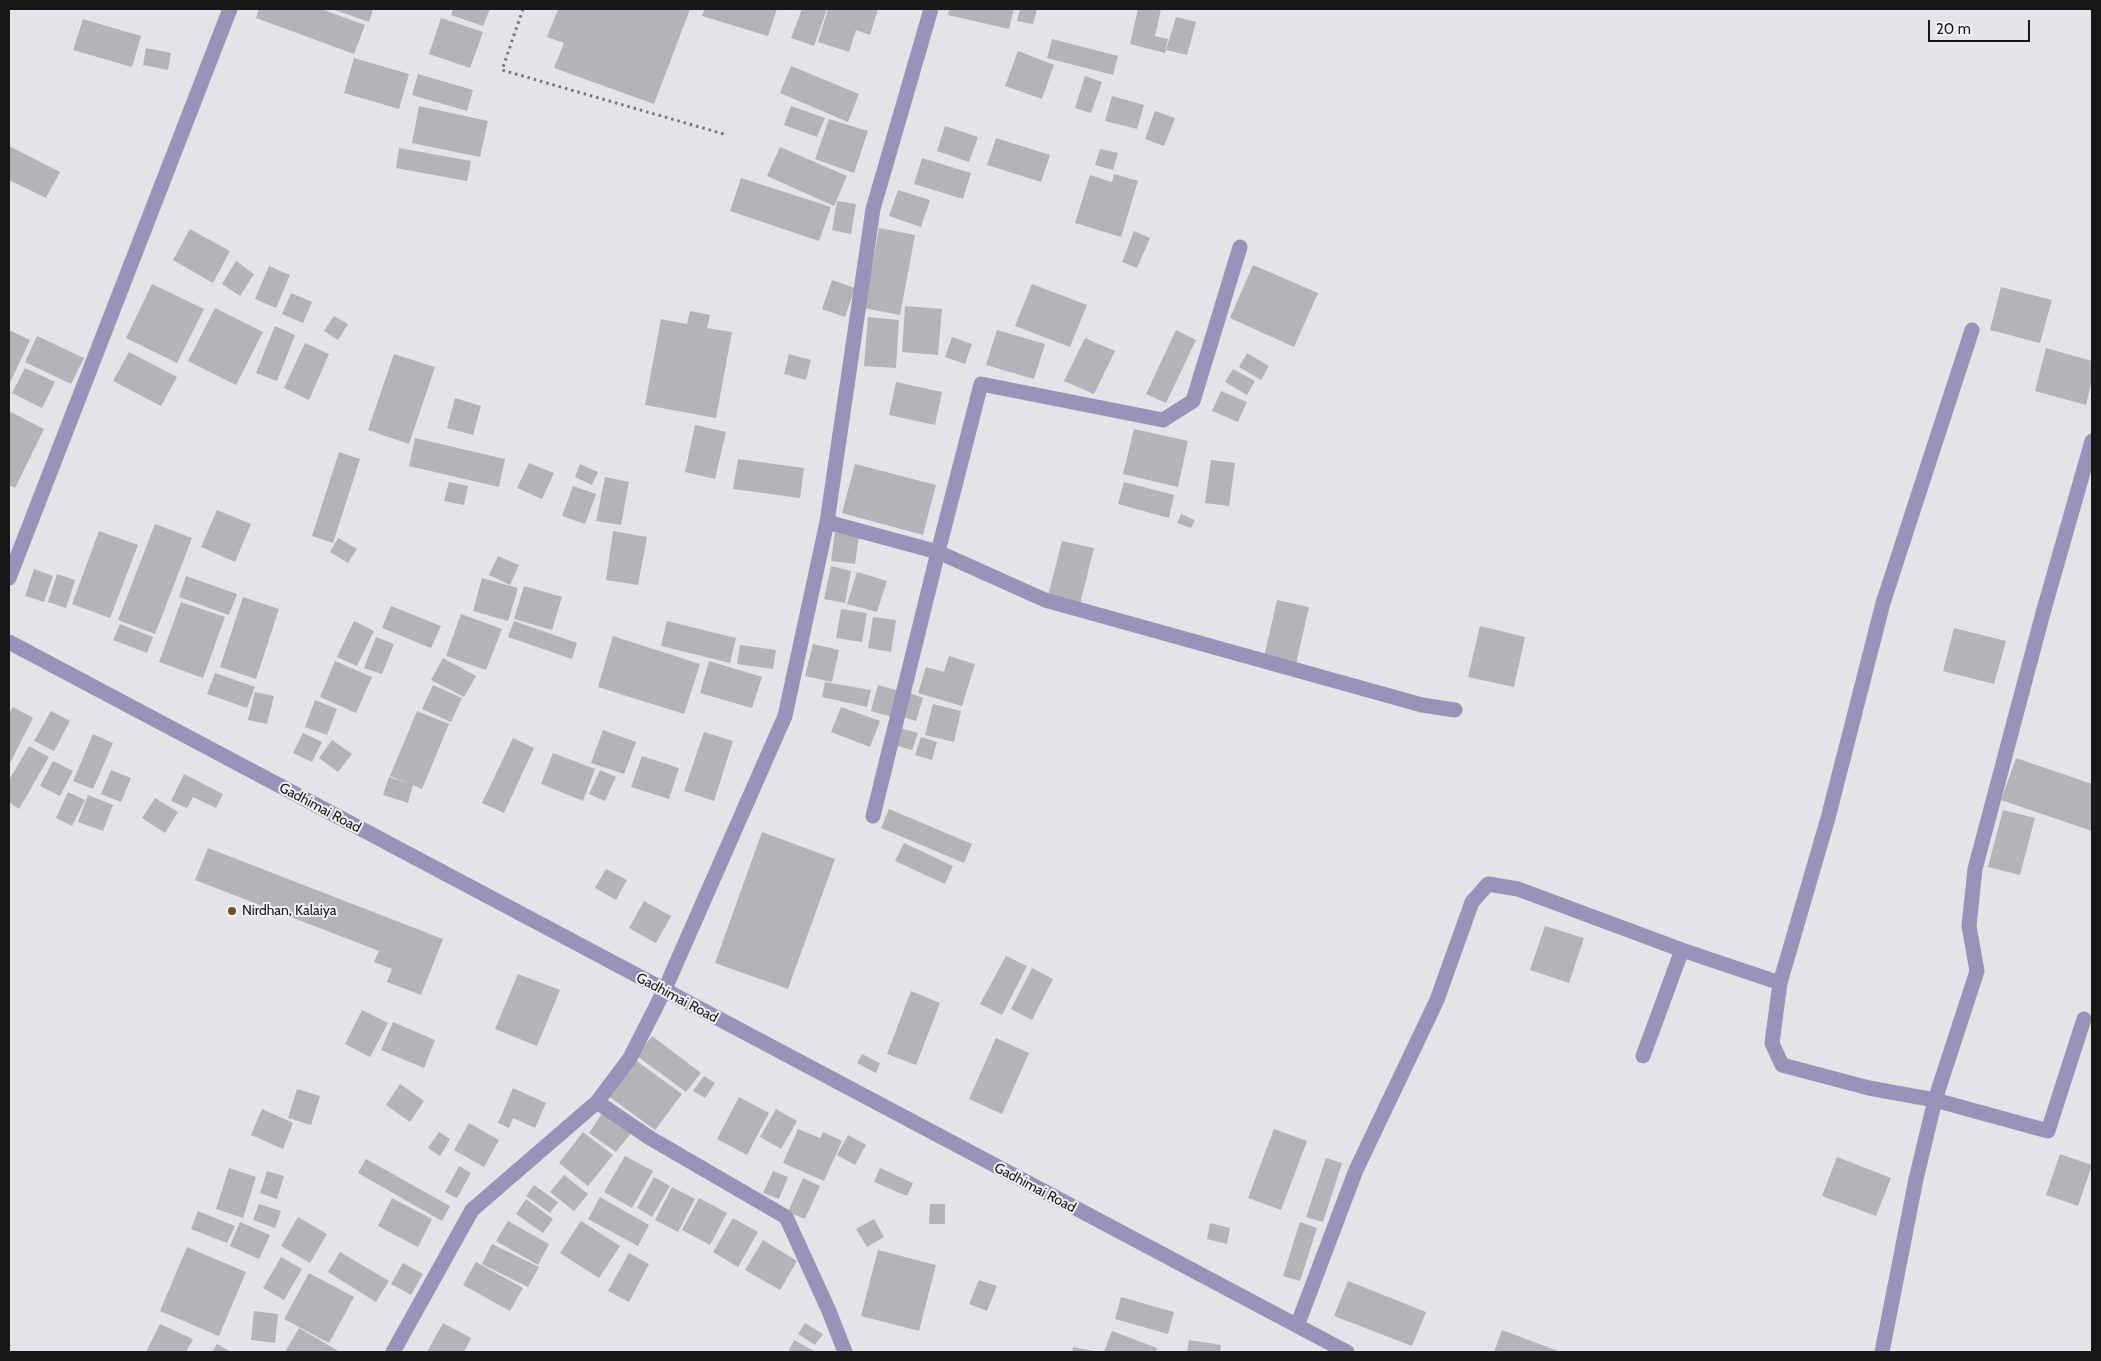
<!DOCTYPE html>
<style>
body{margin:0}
#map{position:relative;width:2101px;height:1361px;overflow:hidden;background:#e4e4e8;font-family:Cabin,sans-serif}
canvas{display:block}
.frame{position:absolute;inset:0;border:10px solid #171718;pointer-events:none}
.scale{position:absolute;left:1928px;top:20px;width:102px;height:22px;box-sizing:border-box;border:2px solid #171718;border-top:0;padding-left:6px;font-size:15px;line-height:18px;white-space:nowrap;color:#171718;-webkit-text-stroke:4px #f1f1f5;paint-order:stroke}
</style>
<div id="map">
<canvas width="2101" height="1361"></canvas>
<div class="frame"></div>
<div class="scale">20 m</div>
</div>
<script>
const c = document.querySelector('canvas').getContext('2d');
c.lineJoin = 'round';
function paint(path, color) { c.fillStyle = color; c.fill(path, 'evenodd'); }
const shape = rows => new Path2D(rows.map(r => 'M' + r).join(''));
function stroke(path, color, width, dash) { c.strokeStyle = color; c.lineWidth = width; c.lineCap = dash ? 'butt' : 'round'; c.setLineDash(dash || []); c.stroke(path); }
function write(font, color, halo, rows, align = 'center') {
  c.font = font + ' Cabin,sans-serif'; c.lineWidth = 4; c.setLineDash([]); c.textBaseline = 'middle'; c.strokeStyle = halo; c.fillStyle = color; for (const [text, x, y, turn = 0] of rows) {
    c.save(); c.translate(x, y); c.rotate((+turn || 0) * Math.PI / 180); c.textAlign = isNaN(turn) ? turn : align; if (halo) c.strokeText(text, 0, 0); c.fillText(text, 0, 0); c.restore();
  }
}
paint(shape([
 [259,9,321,9,365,25,354,54,256,18],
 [332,9,373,9,369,22],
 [453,9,490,9,483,26,451,15],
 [558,9,690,9,654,104,554,68,564,43,547,37],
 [705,9,777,9,768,36,702,16],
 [802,9,827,9,814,46,791,38],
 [828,9,878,9,870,35,856,30,849,52,818,42],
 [949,9,1014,9,1009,29,948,15],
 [1020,9,1037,9,1033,24,1017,21],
 [1138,9,1161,9,1155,36,1168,39,1165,53,1130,44],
 [1176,17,1196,22,1187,55,1166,50],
 [441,18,483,32,470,68,429,54],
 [83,19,141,36,132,67,73,50],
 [1052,39,1118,56,1113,75,1047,58],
 [146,48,171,53,168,70,143,65],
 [1018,51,1054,65,1042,99,1005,86],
 [354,58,409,74,399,109,344,93],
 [791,66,859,94,848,122,780,93],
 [418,74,473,90,467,111,412,95],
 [1085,76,1102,82,1091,113,1075,108],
 [1112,96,1144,105,1137,129,1105,121],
 [419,106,488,121,480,157,412,143],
 [791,106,825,118,817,137,784,125],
 [1155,111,1175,118,1164,146,1145,139],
 [829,119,868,131,854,173,815,159],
 [945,126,978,137,969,162,937,151],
 [996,138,1050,155,1041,182,987,165],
 [9,146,60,172,46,198,9,180],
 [780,147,847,176,834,206,767,176],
 [399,148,471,161,467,181,396,168],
 [1100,149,1118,153,1113,170,1095,165],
 [922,158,971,173,963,199,914,184],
 [1114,174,1138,181,1121,237,1075,223,1090,175,1112,182],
 [741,178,831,207,819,241,730,211],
 [898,190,930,200,921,227,889,216],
 [837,201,856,204,851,234,832,230],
 [879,228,915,235,900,315,864,308],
 [190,229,230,251,213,283,173,260],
 [1134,231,1150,238,1137,268,1122,262],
 [236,261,254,274,240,296,222,284],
 [1253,265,1318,293,1294,347,1230,318],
 [269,266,290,275,276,308,255,299],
 [832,280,855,288,845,317,822,309],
 [152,284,204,309,177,363,126,338],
 [1032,284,1087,305,1070,347,1015,326],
 [2001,287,2052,300,2040,343,1990,330],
 [291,293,312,302,303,323,282,314],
 [905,306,942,309,938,355,902,352],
 [215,308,263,332,236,385,188,361],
 [690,311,710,315,707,328,732,332,716,418,645,405,661,319,687,324],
 [334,316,348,324,338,340,324,331],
 [868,317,899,320,896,368,864,366],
 [275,326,295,335,277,381,256,373],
 [9,330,30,340,11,381,9,379],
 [997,330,1045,344,1034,379,986,365],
 [1176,330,1196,340,1166,403,1146,394],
 [37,336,84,358,71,384,25,362],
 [952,337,972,344,965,364,945,357],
 [1085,338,1115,351,1094,394,1064,381],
 [305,343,329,354,309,400,284,388],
 [2046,348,2092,361,2092,379,2086,405,2035,391],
 [129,352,177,377,161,406,113,381],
 [1247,353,1269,366,1261,380,1239,367],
 [394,354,435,367,409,444,368,430],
 [789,354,811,360,806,380,784,374],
 [25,368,55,382,42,408,12,393],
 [1233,369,1255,381,1247,395,1225,382],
 [896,382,942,392,935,425,889,415],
 [1221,391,1247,402,1238,422,1212,411],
 [455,398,481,406,473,435,447,428],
 [9,411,44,429,15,488,9,485],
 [695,425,726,432,715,479,685,472],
 [1134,429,1188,441,1178,487,1123,474],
 [415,438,505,459,499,487,409,466],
 [339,452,360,459,333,543,312,536],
 [738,459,804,468,800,498,733,489],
 [1211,460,1235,463,1229,506,1205,503],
 [529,463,554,473,542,499,517,488],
 [580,464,598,472,592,485,575,477],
 [855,464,936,485,923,535,842,513],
 [605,477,629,482,621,525,596,521],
 [449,482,468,486,464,505,444,501],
 [1124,482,1174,495,1169,518,1118,504],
 [573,486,596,494,585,524,562,516],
 [217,510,251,524,235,562,201,547],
 [1181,514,1195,520,1191,528,1177,523],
 [155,524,192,538,155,634,118,620],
 [99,531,138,545,110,618,72,604],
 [613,531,647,537,638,585,606,580],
 [835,532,859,535,855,564,831,561],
 [338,538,357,549,348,563,330,552],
 [1062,541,1094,548,1080,604,1048,596],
 [498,556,519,565,510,585,489,575],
 [831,566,851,571,845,603,824,599],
 [34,569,53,576,44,602,25,596],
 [857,572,887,581,877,612,847,604],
 [57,574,75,580,66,608,48,602],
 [186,576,237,594,229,615,179,597],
 [482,578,518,588,508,621,473,611],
 [524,586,562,597,552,630,514,619],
 [243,597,279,609,256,679,220,667],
 [1277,600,1309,607,1296,664,1264,657],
 [181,602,225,617,203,678,159,662],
 [391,606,441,626,431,648,382,628],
 [841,609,867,613,862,642,836,638],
 [461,614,502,629,486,670,446,656],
 [873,617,896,620,891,652,868,648],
 [354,621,374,631,357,666,337,657],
 [514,621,577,643,572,659,508,637],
 [667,621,736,638,730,663,661,646],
 [120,624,153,637,147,653,113,640],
 [1480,626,1525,637,1514,687,1468,677],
 [1954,628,2006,641,1994,684,1943,671],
 [613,636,700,664,684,714,598,687],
 [376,637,394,644,382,674,364,668],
 [813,644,839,650,832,682,805,676],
 [740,645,776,650,773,669,737,664],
 [949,656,975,664,962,706,918,693,926,667,944,672],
 [443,658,476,676,464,697,431,680],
 [335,661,372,677,356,713,320,697],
 [709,661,762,677,752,708,700,693],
 [215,673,255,687,247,708,207,694],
 [825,682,871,690,867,707,822,697],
 [433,685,462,698,451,722,422,709],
 [878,685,899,691,892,717,871,711],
 [255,692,274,696,267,724,248,720],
 [910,693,923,698,916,721,903,717],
 [315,700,337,709,327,735,305,727],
 [933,704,961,711,954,742,925,735],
 [13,707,33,718,9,765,9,714],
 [841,707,880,721,870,747,831,732],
 [51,711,70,721,54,751,34,741],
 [417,711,449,724,422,789,413,785,408,803,383,795,389,777,407,783,390,776],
 [900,728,918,733,912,750,895,745],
 [603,730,636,742,624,774,591,763],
 [704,732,733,741,714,801,684,791],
 [303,733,322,742,312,762,293,753],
 [93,734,113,743,93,789,73,781],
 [921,737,937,742,932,760,915,755],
 [513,738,534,748,504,813,482,803],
 [332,740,352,754,338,772,319,758],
 [29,746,49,757,19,809,9,802,9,780],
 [553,753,595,769,583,801,541,784],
 [642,756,679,768,669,799,631,787],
 [2016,758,2092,784,2092,831,2001,800],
 [53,761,73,771,60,796,40,786],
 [111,770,131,778,121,802,101,794],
 [600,770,616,777,605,801,589,794],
 [184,774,223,794,216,808,193,797,187,808,171,801],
 [68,792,85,800,72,826,56,818],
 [88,795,113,805,103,831,78,822],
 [155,798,178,812,165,833,142,818],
 [889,809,972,844,964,863,881,828],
 [2003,810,2035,818,2020,875,1988,867],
 [762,832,835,859,788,989,715,963],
 [904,843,953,866,945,884,895,861],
 [208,848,443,939,421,995,387,982,392,969,374,962,379,951,195,880],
 [606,869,627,880,616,900,595,888],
 [644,901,671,916,656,943,629,928],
 [1545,926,1584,938,1569,983,1530,970],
 [1006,956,1027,966,1002,1015,980,1004],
 [1032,968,1053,979,1032,1020,1011,1009],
 [518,974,560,990,537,1046,495,1029],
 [911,991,940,1003,916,1065,887,1054],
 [362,1010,388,1023,370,1057,345,1044],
 [393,1022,435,1040,424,1068,381,1050],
 [652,1036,701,1073,686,1092,637,1056],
 [996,1038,1029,1053,1002,1114,969,1099],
 [862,1054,880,1063,876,1073,857,1063],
 [634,1059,682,1094,655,1130,607,1095],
 [704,1076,715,1083,705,1098,693,1091],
 [400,1084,424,1101,410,1122,386,1105],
 [513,1088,546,1103,535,1128,513,1118,509,1128,498,1123],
 [297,1089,320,1096,311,1125,288,1118],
 [739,1097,769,1113,747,1155,717,1139],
 [262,1109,293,1123,283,1149,251,1135],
 [776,1109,797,1121,781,1149,760,1137],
 [603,1112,632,1132,616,1152,589,1133],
 [469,1123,499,1140,484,1167,454,1150],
 [798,1129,820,1138,823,1132,842,1141,824,1181,783,1163],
 [1274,1129,1307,1141,1281,1210,1248,1198],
 [439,1132,450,1139,440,1156,428,1148],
 [583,1132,613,1155,588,1186,559,1163],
 [848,1135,866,1145,855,1165,837,1155],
 [2060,1154,2092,1165,2078,1206,2046,1195],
 [625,1156,653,1171,632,1208,604,1192],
 [1837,1157,1891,1178,1876,1216,1822,1196],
 [1326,1158,1342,1163,1323,1222,1306,1217],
 [366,1159,450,1206,442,1221,358,1173],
 [459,1166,471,1173,457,1198,445,1192],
 [229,1168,256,1177,243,1218,216,1209],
 [880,1168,913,1183,907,1196,874,1182],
 [267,1171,284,1176,277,1199,260,1193],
 [773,1171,788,1177,779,1199,763,1193],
 [564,1175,588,1194,574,1211,550,1192],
 [654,1177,670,1186,652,1217,637,1208],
 [803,1178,820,1186,805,1219,788,1212],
 [534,1185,558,1202,550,1213,526,1196],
 [672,1187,695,1199,678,1232,655,1220],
 [600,1197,649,1225,638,1246,588,1219],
 [392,1198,432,1219,418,1247,378,1226],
 [699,1198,727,1213,710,1245,682,1230],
 [526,1199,553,1219,543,1233,516,1214],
 [259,1204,281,1211,275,1228,253,1220],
 [930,1204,945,1204,945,1224,929,1224],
 [198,1211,235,1226,227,1243,191,1229],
 [298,1217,327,1234,310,1263,281,1246],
 [733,1218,758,1232,738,1267,713,1252],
 [874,1219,884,1237,867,1247,856,1229],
 [508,1221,549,1244,538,1265,496,1241],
 [581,1221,620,1246,599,1278,560,1253],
 [240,1222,270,1235,259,1259,230,1246],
 [1300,1222,1317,1228,1300,1281,1283,1276],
 [1210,1223,1230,1228,1227,1244,1207,1239],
 [763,1240,797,1261,780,1290,745,1270],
 [492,1244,539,1267,528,1287,482,1264],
 [187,1247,246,1272,219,1336,160,1311],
 [878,1250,936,1265,919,1331,861,1316],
 [340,1252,389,1281,376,1302,328,1272],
 [629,1253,649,1264,629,1302,608,1291],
 [281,1257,302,1269,284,1300,263,1288],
 [476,1262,523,1288,510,1311,463,1285],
 [403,1263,423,1274,411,1295,391,1284],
 [309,1273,354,1297,329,1343,284,1319],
 [979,1280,997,1286,987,1311,969,1304],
 [1348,1281,1426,1312,1412,1346,1334,1316],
 [1121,1297,1174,1312,1168,1334,1115,1319],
 [254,1311,278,1314,275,1343,251,1340],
 [443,1323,471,1338,464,1352,427,1352],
 [805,1323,823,1334,815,1345,798,1334],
 [160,1324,193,1339,186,1352,146,1352],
 [299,1328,340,1352,285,1352],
 [1502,1330,1561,1352,1494,1352],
 [1112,1331,1157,1348,1156,1352,1104,1352],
 [794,1340,816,1352,788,1352],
 [1189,1340,1221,1345,1220,1352,1187,1352],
 [217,1344,231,1352,212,1352],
 [1073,1347,1094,1351,1094,1352,1072,1352]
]), '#b4b4b8');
stroke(shape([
 [523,9,502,70,727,135]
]), '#767678', 3, [2.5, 4]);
stroke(shape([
 [1972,330,1883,603,1828,818,1780,983,1772,1043,1782,1065,1869,1088,1935,1100,2048,1131,2084,1019],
 [827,522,938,552,981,384,1163,420,1193,401,1240,247],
 [9,578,230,9],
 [9,642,1347,1352],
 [873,816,938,552,1045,600,1422,705,1455,710],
 [1643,1056,1682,950],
 [597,1102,650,1138,786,1217,829,1311,845,1352],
 [1297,1326,1356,1170,1437,1000,1472,902,1488,884,1518,889,1682,950,1780,983],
 [393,1352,472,1210,597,1102,630,1058,664,991,785,716,827,522,873,209,931,9],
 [1882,1352,1916,1179,1935,1100,1977,971,1969,926,1975,869,2043,613,2092,441]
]), '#9993b9', 15);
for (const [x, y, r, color] of [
 [232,911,5,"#6c5123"]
]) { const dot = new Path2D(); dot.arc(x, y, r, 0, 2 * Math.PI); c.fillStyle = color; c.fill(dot); stroke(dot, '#f1f1f5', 2); }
write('14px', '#171718', '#f1f1f5', [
 ["Gadhimai Road",320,808,28],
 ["Gadhimai Road",677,998,28],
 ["Gadhimai Road",1035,1188,28]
]);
write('14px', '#171718', '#f1f1f5', [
 ["Nirdhan, Kalaiya",242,911]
], 'left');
</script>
